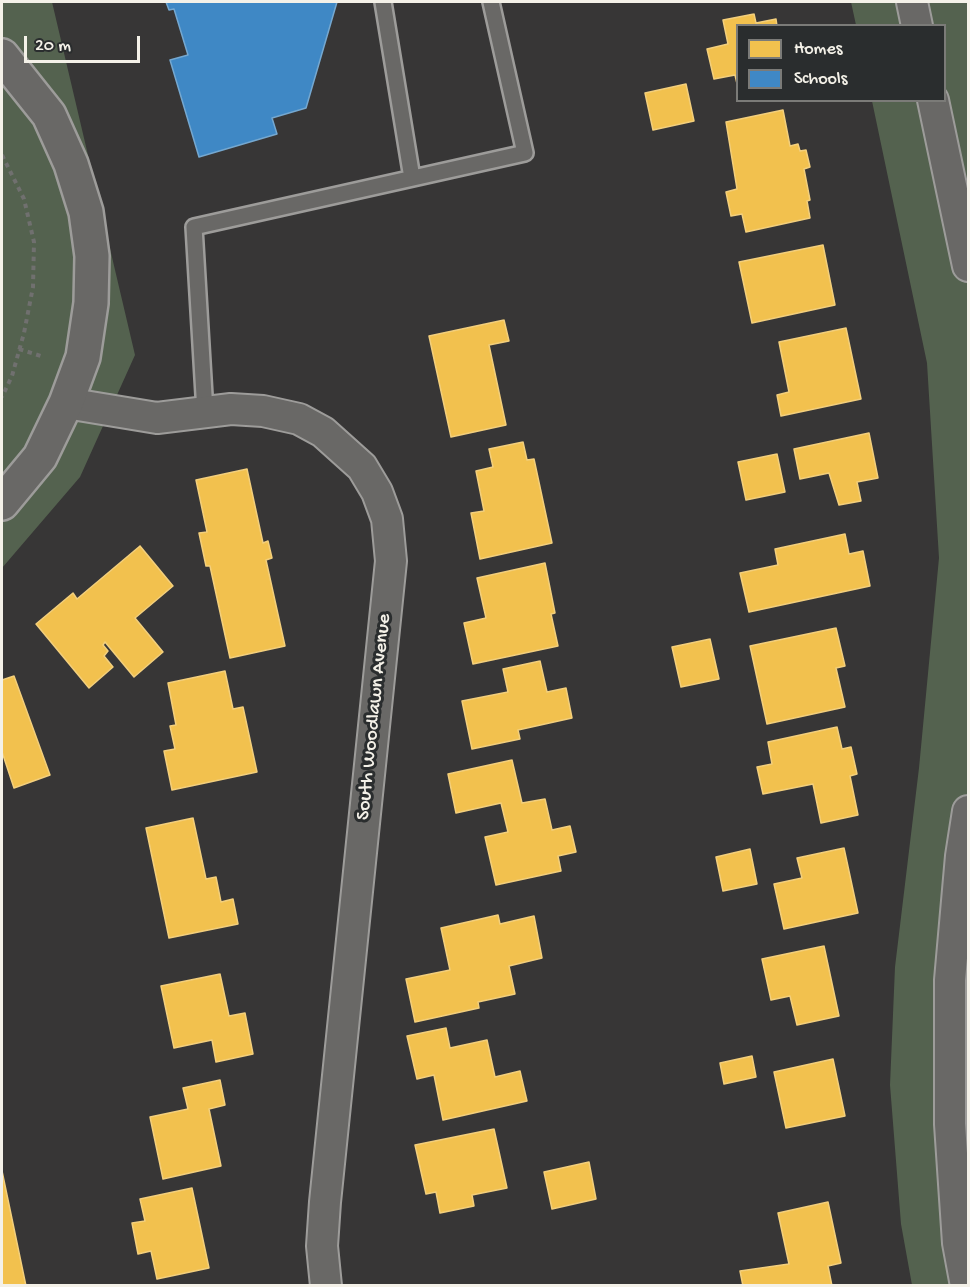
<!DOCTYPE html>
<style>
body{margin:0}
#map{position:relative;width:970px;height:1287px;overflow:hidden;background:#373636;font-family:"Gochi Hand",sans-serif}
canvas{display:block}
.frame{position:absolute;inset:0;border:3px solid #f4f1e8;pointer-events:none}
.legend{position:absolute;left:736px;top:24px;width:210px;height:78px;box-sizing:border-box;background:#2a2d2e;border:2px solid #7b7b78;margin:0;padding:8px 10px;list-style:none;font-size:18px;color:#f4f1e8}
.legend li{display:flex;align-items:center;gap:12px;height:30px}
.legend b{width:30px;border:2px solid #7b7b78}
.scale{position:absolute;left:24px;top:36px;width:116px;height:27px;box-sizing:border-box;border:3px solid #f4f1e8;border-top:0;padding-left:8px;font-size:18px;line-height:21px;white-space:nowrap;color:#f4f1e8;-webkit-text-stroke:4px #2a2d2e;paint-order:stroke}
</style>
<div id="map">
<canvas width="970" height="1287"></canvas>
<div class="frame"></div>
<ul class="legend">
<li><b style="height:16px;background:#f2c14e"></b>Homes</li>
<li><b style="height:16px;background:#3f88c5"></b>Schools</li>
</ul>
<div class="scale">20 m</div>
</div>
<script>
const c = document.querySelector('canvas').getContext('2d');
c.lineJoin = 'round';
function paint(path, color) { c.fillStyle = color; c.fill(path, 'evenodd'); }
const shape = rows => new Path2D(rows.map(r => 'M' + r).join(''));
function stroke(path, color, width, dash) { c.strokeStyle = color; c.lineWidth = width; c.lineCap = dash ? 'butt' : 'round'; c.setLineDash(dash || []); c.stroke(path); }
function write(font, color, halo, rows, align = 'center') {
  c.font = font + ' "Gochi Hand",sans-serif'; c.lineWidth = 6; c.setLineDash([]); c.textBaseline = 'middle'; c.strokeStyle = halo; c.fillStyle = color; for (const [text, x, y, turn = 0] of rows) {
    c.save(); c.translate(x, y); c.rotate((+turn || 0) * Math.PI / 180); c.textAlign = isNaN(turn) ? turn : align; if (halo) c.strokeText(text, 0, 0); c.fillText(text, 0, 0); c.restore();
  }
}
paint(shape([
 [2,2,52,2,135,355,80,477,2,568],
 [851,2,968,2,968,1285,912,1285,901,1224,890,1085,895,967,919,768,939,558,927,363,872,101,944,100,944,26,856,25]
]), '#54624f');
const homes = shape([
 [754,14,756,23,776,19,777,26,738,26,738,88,735,75,714,79,707,49,728,44,723,20,754,14],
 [686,84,694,121,653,130,645,93,686,84],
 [783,110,790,146,798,144,800,151,806,150,810,167,804,169,810,200,807,201,810,218,746,232,742,214,731,216,726,192,737,189,726,122,783,110],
 [823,245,835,305,752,323,739,262,823,245],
 [504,320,509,341,489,345,506,425,451,437,429,336,504,320],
 [846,328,861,399,781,416,777,395,789,392,779,342,846,328],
 [869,433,878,478,857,482,861,501,839,505,829,473,800,479,794,449,869,433],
 [523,442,527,460,534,459,552,543,480,559,471,513,484,511,476,471,493,467,489,449,523,442],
 [777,454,785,492,746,500,738,462,777,454],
 [247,469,263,543,268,541,272,558,266,560,285,646,230,658,210,566,206,566,199,533,207,532,196,480,247,469],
 [845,534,849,554,863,551,870,586,749,612,740,573,778,565,775,549,845,534],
 [140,546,173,586,135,618,163,652,134,677,105,642,103,645,108,651,104,656,113,667,89,688,36,624,73,593,77,599,140,546],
 [545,563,555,613,551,614,558,646,473,664,464,623,486,618,477,578,545,563],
 [836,628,845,666,836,668,845,707,767,724,750,646,836,628],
 [710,639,719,679,681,687,672,647,710,639],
 [540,661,547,692,566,688,572,718,518,730,520,739,472,749,462,701,508,692,503,669,540,661],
 [225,671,233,709,243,707,257,772,172,790,164,751,175,749,170,726,176,725,168,683,225,671],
 [14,676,50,775,14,788,2,752,2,680,14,676],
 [837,727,842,749,851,747,857,774,850,776,858,815,821,823,813,784,763,794,757,767,772,764,768,742,837,727],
 [512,760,522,803,545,799,552,830,570,826,576,852,558,856,561,871,496,885,485,837,508,832,501,803,456,813,448,774,512,760],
 [193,818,206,879,216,877,221,902,233,899,238,924,169,938,146,828,193,818],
 [844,848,858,913,784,929,774,884,802,878,797,858,844,848],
 [750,849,757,884,723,891,716,857,750,849],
 [498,915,500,924,534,916,542,958,509,966,515,994,478,1002,479,1008,415,1022,406,979,450,970,441,928,498,915],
 [824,946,839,1016,797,1025,790,996,771,1000,762,959,824,946],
 [220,974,229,1016,245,1013,253,1054,216,1062,212,1040,174,1048,161,986,220,974],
 [446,1028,450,1048,487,1040,495,1077,520,1071,527,1101,443,1120,434,1075,417,1079,407,1036,446,1028],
 [752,1056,756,1077,724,1084,720,1063,752,1056],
 [833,1059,845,1116,786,1128,774,1072,833,1059],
 [220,1080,225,1105,209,1109,221,1166,163,1179,150,1117,188,1109,183,1088,220,1080],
 [494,1129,507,1188,472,1195,474,1206,440,1213,436,1192,426,1194,415,1145,494,1129],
 [589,1162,596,1199,552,1209,544,1172,589,1162],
 [2,1171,26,1286,2,1286,2,1171],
 [192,1188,209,1268,157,1279,151,1251,138,1254,132,1223,145,1221,140,1199,192,1188],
 [828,1202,841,1263,828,1266,832,1286,743,1286,740,1271,789,1264,778,1213,828,1202]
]);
paint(homes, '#f2c14e');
stroke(homes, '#f3cf7c', 1.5);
const schools = shape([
 [166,2,337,2,306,108,272,118,277,134,199,157,170,60,188,55,174,9,169,10,166,2]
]);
paint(schools, '#3f88c5');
stroke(schools, '#75a8d0', 1.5);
const lane = shape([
 [383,2,412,178],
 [205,412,194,227,525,153,491,2]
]);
const street = shape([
 [912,2,917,26],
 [933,100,968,266],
 [66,403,157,418,231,409,263,411,299,419,323,432,362,467,377,492,387,519,391,561,325,1202,322,1246,326,1286],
 [966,1286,958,1243,950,1124,950,980,961,856,968,811]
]);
const secondary = shape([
 [2,56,49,115,71,164,86,212,92,256,91,303,83,357,66,403,40,457,2,503]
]);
stroke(lane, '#9d9c9a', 20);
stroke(street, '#9d9c9a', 34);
stroke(secondary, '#9d9c9a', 38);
stroke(shape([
 [2,155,24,199,34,242,33,287,24,333,12,376,2,397],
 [19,349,44,357]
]), '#70706f', 4, [4.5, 4.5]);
stroke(lane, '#696866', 15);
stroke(street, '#696866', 30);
stroke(secondary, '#696866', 33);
write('20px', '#f4f1e8', '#2a2d2e', [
 ["South Woodlawn Avenue",375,717,-84]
]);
</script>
